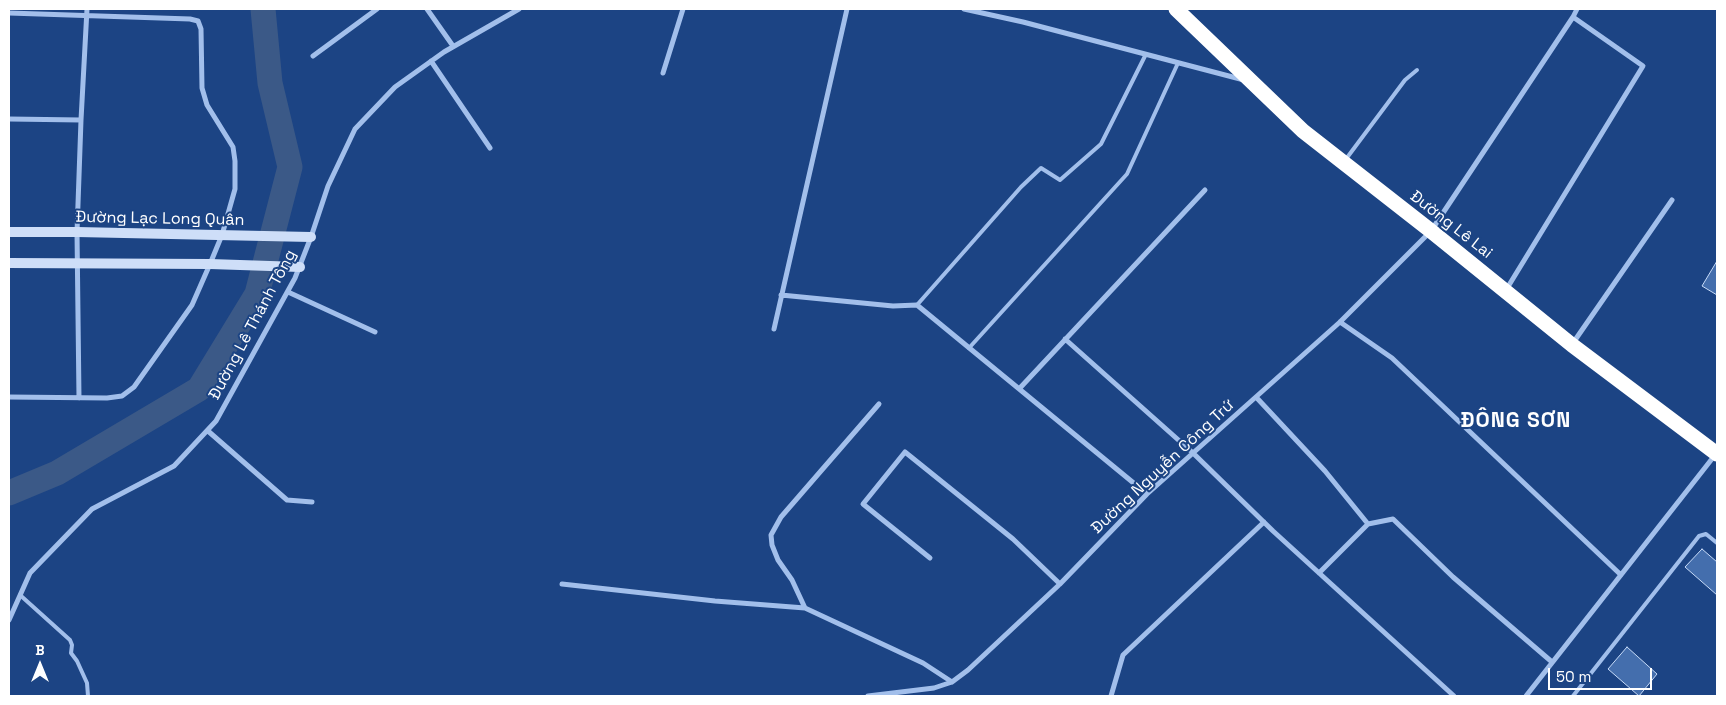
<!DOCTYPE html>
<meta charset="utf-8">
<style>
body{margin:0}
#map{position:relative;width:1726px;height:705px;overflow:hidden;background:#1c4484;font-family:"Space Grotesk",sans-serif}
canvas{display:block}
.frame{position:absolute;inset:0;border:10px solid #fff;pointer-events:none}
.north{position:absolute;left:15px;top:640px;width:50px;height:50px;-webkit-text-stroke:4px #1c4484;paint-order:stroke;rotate:0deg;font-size:14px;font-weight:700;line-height:20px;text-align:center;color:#fff}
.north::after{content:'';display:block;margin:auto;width:18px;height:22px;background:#fff;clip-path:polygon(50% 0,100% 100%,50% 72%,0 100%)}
.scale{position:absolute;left:1548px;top:668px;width:104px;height:22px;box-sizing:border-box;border:2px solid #fff;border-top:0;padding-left:6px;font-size:15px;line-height:18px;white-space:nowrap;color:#fff;-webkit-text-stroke:4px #1c4484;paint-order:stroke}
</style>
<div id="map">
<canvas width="1726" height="705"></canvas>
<div class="frame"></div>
<div class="north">B</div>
<div class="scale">50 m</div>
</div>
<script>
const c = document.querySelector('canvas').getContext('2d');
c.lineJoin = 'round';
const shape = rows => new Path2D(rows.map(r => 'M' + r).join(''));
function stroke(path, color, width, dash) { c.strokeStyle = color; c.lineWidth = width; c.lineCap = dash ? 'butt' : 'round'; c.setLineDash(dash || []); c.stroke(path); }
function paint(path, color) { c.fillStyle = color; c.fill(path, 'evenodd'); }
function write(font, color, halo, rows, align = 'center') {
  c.font = font + ' "Space Grotesk",sans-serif'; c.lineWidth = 4; c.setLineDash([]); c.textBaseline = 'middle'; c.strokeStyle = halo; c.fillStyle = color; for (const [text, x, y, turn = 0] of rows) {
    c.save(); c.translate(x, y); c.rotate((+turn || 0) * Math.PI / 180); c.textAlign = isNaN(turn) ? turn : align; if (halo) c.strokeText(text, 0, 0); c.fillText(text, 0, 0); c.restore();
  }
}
stroke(shape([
 [9,493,57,473,199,389,257,294,290,167,270,83,263,9]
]), '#3b5987', 25);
const building = shape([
 [1717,261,1717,295,1702,286,1717,261],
 [1702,549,1717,562,1717,595,1685,567,1702,549],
 [1627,647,1657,674,1639,696,1608,669,1627,647]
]);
paint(building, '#446ead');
stroke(building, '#c7dbf8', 1);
stroke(shape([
 [1346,159,1405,80,1417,70],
 [917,305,1021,187,1041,168,1060,180,1101,144,1146,54],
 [969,348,1127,174,1178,63],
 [20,595,70,640,72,645,71,653,77,661,87,683,88,696],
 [1573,696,1699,536,1706,534,1717,543]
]), '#a2bfeb', 4);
stroke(shape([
 [427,9,453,46],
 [964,9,1023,22,1244,80],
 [9,13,190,19,198,21,201,29,202,88,207,105,233,147,235,161,235,189,222,235,210,264,192,305,134,387,122,396,107,398,9,397],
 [1573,17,1577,9],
 [313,56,377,9],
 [431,61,490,148],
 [663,73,683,9],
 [9,119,81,120],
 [288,292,375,332],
 [781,295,893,306,917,305,1147,494],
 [1340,322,1392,358,1621,575],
 [774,329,847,9],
 [1065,339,1193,453,1273,531,1454,696],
 [1573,343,1672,200],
 [1019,389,1205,190],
 [1256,397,1325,471,1368,524],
 [79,398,77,232,81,120,87,9],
 [208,431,287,500,312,502],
 [930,558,863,504,905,452,1013,539,1060,584],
 [1319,573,1368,524,1393,519,1453,577,1552,662],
 [562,584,715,601,805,608,923,663,952,682],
 [805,608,792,580,778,560,772,545,771,535,781,517,879,404],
 [9,620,30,573,92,509,174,466,216,421,295,278,311,237,328,186,355,129,395,87,444,52,519,9],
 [868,696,934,688,952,682,968,670,1060,584,1147,494,1340,322,1431,231,1573,17,1643,66,1506,290],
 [1111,696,1123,655,1264,522],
 [1526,696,1715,455]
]), '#a2bfeb', 5);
stroke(shape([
 [9,232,77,232,311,237],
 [9,263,210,264,300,267]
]), '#cedef8', 10);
stroke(shape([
 [1176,9,1303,131,1431,231,1572,345,1717,454]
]), '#fff', 15);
write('16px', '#fff', '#1c4484', [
 ["Đường Lạc Long Quân",160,219,1],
 ["Đường Lê Lai",1451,225,38],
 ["Đường Lê Thánh Tông",253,325,-62],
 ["Đường Nguyễn Công Trứ",1163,467,-43]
]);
c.letterSpacing = '1px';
write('bold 21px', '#fff', '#1c4484', [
 ["ĐÔNG SƠN",1516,421]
]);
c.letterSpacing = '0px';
</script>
